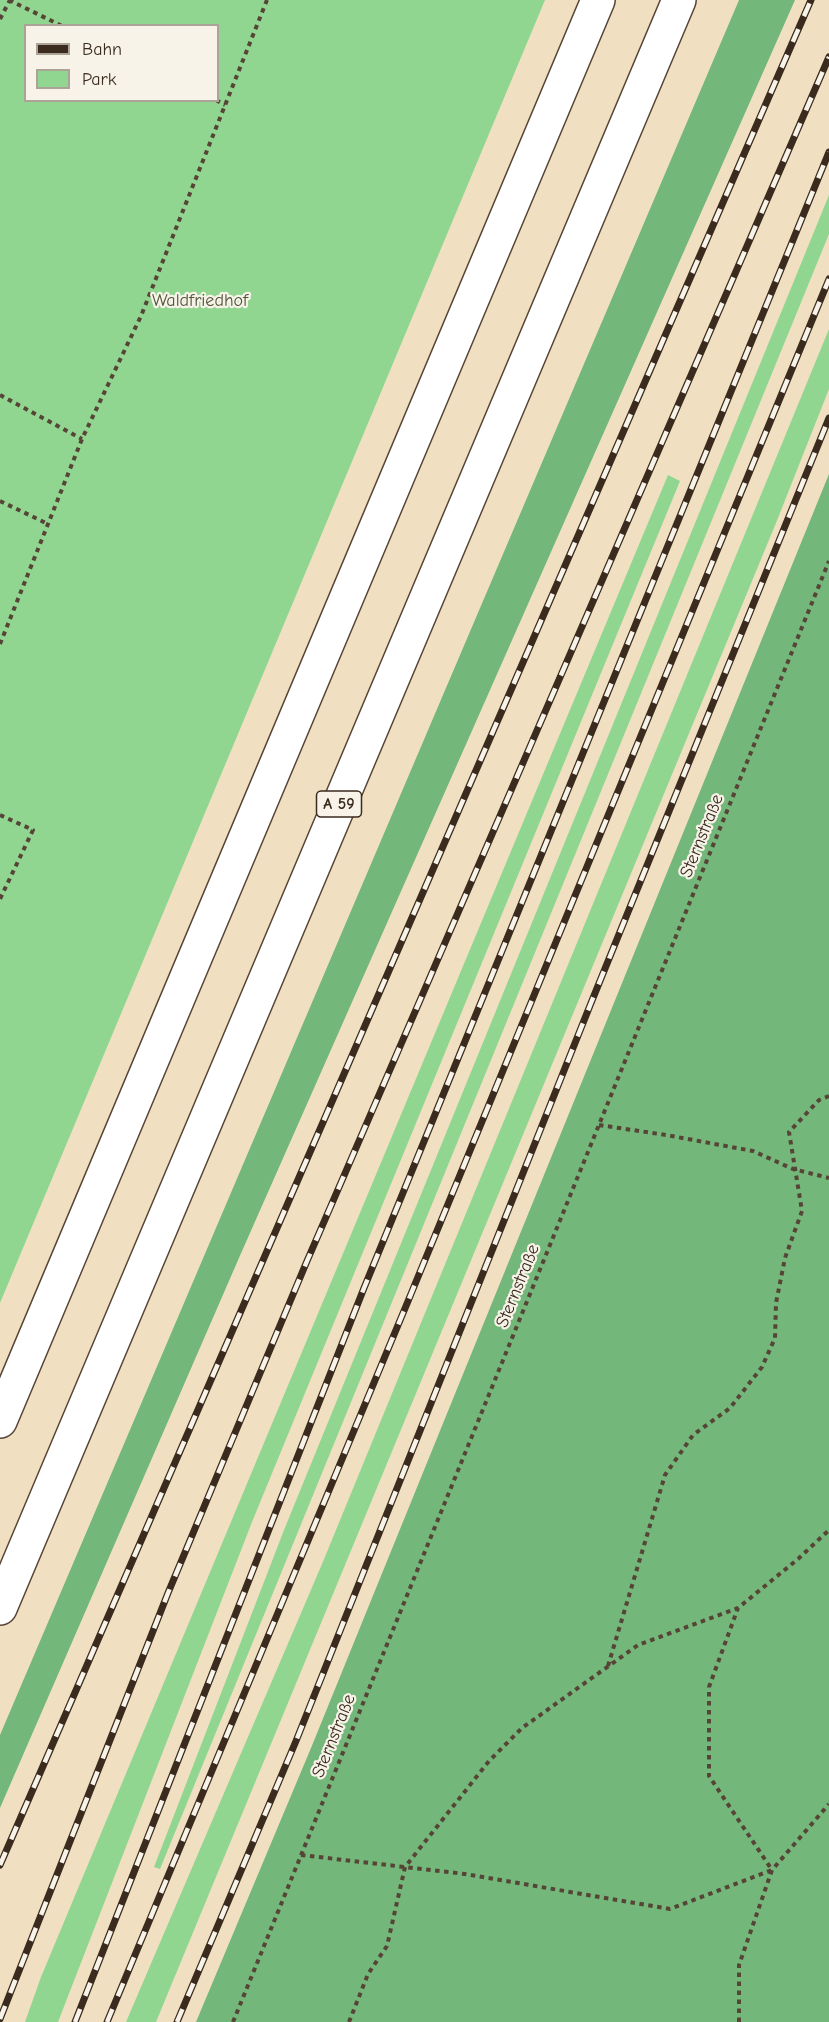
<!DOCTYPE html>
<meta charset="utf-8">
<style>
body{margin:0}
#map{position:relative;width:829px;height:2022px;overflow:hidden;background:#f0e0c1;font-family:"Comic Neue",sans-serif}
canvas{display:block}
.legend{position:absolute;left:24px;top:24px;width:195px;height:78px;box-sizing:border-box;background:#f7f3e8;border:2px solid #aca397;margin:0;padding:8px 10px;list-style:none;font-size:18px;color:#3b2a1e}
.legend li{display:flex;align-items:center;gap:12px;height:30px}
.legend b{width:30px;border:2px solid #aca397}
</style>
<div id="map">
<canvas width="829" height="2022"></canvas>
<ul class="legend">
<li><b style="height:8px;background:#3b2a1e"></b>Bahn</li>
<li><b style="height:16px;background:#91d690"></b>Park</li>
</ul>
</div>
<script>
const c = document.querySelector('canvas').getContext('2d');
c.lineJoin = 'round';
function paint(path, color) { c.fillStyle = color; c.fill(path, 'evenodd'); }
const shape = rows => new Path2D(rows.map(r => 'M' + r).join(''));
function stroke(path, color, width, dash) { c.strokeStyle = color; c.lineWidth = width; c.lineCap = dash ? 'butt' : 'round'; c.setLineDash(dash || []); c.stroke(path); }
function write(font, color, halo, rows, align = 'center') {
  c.font = font + ' "Comic Neue",sans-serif'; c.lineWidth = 4.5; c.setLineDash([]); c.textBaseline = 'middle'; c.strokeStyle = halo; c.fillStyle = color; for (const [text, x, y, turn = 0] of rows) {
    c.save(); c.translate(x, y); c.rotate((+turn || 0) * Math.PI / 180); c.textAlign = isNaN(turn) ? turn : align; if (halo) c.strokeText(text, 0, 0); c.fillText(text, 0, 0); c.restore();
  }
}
paint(shape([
 [0,0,545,0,0,1303],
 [26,26,218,26,218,100,26,100],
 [829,195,829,234,160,1869,154,1867,284,1530],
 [829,329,829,389,776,523,156,2022,126,2022,322,1564],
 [668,475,680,481,252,1522,58,2022,25,2022,41,1977]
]), '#91d690');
paint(shape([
 [739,0,795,0,242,1251,0,1808,0,1735],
 [829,474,829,2022,196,2022,311,1748]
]), '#74b77a');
const motorway = shape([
 [0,1421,598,0],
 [0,1608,679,0]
]);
stroke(motorway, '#564536', 36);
stroke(shape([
 [9,0,62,26],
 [0,19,10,0],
 [216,100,225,105],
 [0,395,82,439],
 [0,501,48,524],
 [0,644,82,439,141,316,267,0],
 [0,815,33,830,0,899],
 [599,1125,666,1135,753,1151,793,1169,829,1178],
 [608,1666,665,1475,693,1435,730,1408,762,1367,775,1338,776,1303,785,1258,802,1211,789,1132,819,1100,829,1096],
 [301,1855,465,1874,670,1909,772,1870,709,1776,709,1687,738,1608],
 [233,2022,829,561],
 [349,2022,368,1974,387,1946,405,1867,489,1761,522,1728,638,1645,738,1608,798,1559,829,1530],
 [739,2022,739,1965,772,1870,829,1804]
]), '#564536', 4, [4.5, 4.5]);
stroke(motorway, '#fff', 33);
const rail = shape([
 [0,1865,811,0],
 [0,2019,168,1593,307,1261,829,57],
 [75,2022,364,1288,829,152],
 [107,2022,406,1306,829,279],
 [177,2022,296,1741,591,1003,829,418]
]);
stroke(rail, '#3b2a1e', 7);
stroke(rail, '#f7f3e8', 4.5, [14]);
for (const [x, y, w] of [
 [339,804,45]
]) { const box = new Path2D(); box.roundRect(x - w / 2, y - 13, w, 26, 4.5); c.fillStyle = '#f7f3e8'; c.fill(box); stroke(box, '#3b2a1e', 1.5); }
write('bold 16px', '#3b2a1e', null, [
 ["A 59",339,804]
]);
write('18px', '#50553a', '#f7f3e8', [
 ["Waldfriedhof",200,301]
]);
write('18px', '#3b2a1e', '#f7f3e8', [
 ["Sternstraße",702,836,-68],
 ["Sternstraße",518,1286,-68],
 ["Sternstraße",334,1736,-68]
]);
</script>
